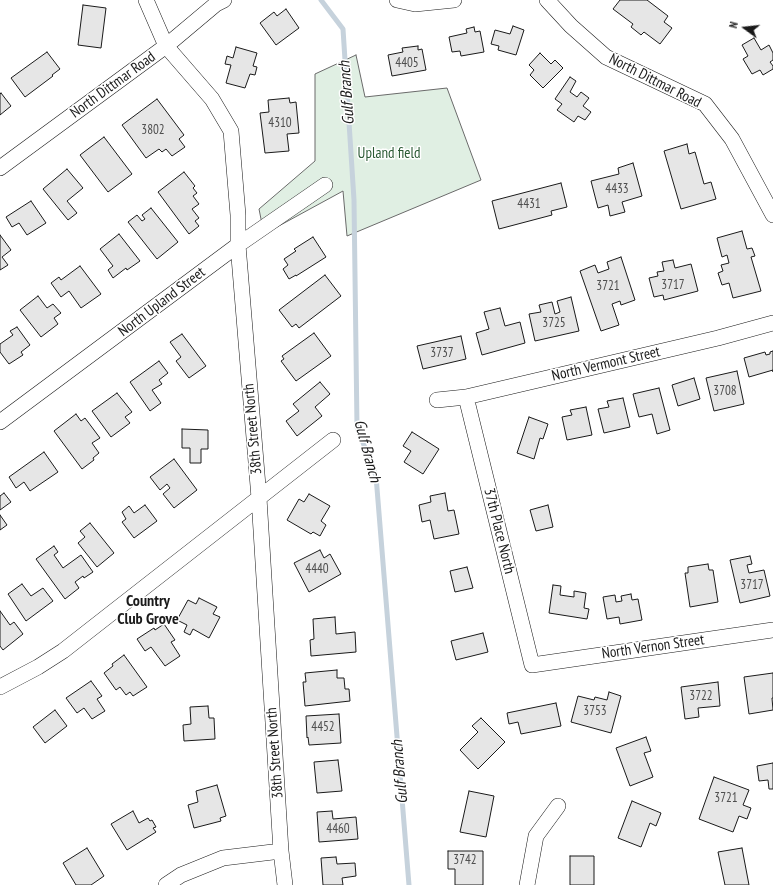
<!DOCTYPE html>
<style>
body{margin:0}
#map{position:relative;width:773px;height:885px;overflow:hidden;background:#fff;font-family:"PT Sans Narrow",sans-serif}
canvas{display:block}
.north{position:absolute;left:725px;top:8px;width:40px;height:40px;-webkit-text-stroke:3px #fff;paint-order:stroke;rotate:285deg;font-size:11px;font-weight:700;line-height:16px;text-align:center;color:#1a1a1a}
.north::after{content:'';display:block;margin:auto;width:14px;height:18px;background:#1a1a1a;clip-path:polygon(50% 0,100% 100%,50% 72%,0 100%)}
</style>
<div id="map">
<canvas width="773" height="885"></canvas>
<div class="north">N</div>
</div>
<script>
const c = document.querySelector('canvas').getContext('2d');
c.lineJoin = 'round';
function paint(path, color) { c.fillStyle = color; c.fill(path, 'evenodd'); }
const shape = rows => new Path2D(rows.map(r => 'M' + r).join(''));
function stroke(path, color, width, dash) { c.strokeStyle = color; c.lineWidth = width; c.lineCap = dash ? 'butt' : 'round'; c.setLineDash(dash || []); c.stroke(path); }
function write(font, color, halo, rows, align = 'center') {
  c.font = font + ' "PT Sans Narrow",sans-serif'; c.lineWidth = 3; c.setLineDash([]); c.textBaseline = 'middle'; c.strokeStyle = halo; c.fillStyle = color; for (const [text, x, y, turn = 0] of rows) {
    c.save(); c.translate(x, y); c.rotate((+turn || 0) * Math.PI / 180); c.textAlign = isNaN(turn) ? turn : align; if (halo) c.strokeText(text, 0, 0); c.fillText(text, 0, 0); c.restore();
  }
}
const green = shape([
 [356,55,365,97,447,88,481,180,347,236,343,191,264,234,259,209,315,161,315,74,356,55]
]);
paint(green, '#e0efe3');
stroke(green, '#6a6a6a', 1);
stroke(shape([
 [321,0,343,29,354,200,357,427,376,476,409,885]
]), '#c6d2dc', 5);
const building = shape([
 [620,0,647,0,668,16,664,22,672,28,660,44,644,32,641,35,631,27,633,24,613,9,620,0],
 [83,5,106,8,101,48,78,45,83,5],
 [286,9,299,28,276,45,260,23,274,12,277,16,286,9],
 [513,26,524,30,516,55,498,50,499,46,491,44,495,30,510,34,513,26],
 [474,27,475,32,480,31,484,52,461,56,460,51,452,52,449,37,467,33,466,29,474,27],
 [754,38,761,50,769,45,773,53,773,60,770,62,773,66,773,69,763,75,760,70,752,74,743,59,748,56,742,45,754,38],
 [418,46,418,50,422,49,426,70,392,76,388,55,403,52,402,48,418,46],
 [236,47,257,53,253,66,257,67,255,75,250,74,245,88,226,83,231,65,225,64,227,56,233,58,236,47],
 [47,52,60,69,52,75,53,76,25,97,11,78,47,52],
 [540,53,551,64,555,60,563,68,543,88,530,75,534,70,529,65,540,53],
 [570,77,576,81,570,92,577,97,581,92,589,98,583,106,591,112,585,120,578,116,574,122,557,110,562,104,555,99,570,77],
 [1,93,11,106,0,115,0,94,1,93],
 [289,98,290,103,296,102,299,133,287,134,289,151,265,153,260,113,269,112,268,100,289,98],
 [157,99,184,135,179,139,185,147,172,156,166,149,162,152,159,149,146,158,122,125,157,99],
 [104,137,132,174,108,192,80,155,104,137],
 [687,144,689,154,695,152,704,184,711,182,716,199,681,209,664,151,687,144],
 [633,163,642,196,622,202,625,212,610,216,608,205,598,208,591,181,619,174,618,168,633,163],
 [67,169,83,188,67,201,77,213,68,220,43,189,67,169],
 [184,172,195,186,193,188,197,193,193,196,199,204,192,209,199,218,195,221,199,226,189,234,158,192,184,172],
 [561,183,567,207,551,211,552,215,499,229,492,201,561,183],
 [31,201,46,223,27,235,19,223,12,227,6,217,31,201],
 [151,208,178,242,157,259,128,222,137,215,142,221,145,219,142,215,151,208],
 [742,231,747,249,752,248,755,256,751,257,761,291,733,298,729,283,722,285,718,273,723,271,721,265,729,263,727,255,722,257,717,238,742,231],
 [119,234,140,261,127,270,126,268,113,278,108,270,113,266,100,249,119,234],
 [0,235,11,250,2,257,8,265,0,270,0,235],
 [313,237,326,257,296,276,296,275,289,279,283,269,288,265,284,259,296,251,294,249,313,237],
 [621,257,635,300,621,305,620,301,612,304,619,325,601,331,580,271,595,265,598,273,609,269,607,262,621,257],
 [673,260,675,268,691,264,698,291,664,300,663,295,654,297,649,278,658,276,657,272,664,271,662,262,673,260],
 [80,266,101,294,81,308,69,291,61,297,51,283,59,277,61,280,80,266],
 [325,275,341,296,299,328,296,324,292,327,279,310,325,275],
 [38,296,47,308,53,304,61,313,54,318,58,324,41,337,20,310,38,296],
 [571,297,579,331,535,341,529,314,541,312,539,305,552,302,555,314,560,312,557,301,571,297],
 [500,308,505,326,520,322,525,343,482,355,476,333,489,329,484,312,500,308],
 [17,327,30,345,21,352,23,355,9,364,0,352,0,344,13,335,10,331,17,327],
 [314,333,331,356,296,381,281,361,284,359,282,356,314,333],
 [182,334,206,366,189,378,176,361,181,357,170,342,182,334],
 [461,336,466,359,423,369,417,346,461,336],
 [773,351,773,372,773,370,749,377,744,358,765,352,766,355,770,354,770,352,773,351],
 [159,361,168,373,159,380,162,384,152,390,161,403,150,411,130,382,159,361],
 [737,371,744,404,714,411,706,378,737,371],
 [694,378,700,399,678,406,672,385,694,378],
 [320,382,330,394,315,407,322,416,297,436,286,421,299,411,293,404,320,382],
 [659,388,670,430,657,434,652,414,639,417,633,394,659,388],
 [117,393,132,412,125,417,130,423,111,437,92,411,117,393],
 [623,398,630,427,604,433,598,409,609,407,607,401,623,398],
 [586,407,592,435,567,440,562,417,572,415,570,410,586,407],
 [76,414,81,421,85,418,100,438,92,443,99,453,93,458,94,460,82,469,54,431,76,414],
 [529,417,548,424,543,439,540,438,534,459,517,453,529,417],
 [182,429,208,430,208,449,201,449,201,463,190,463,190,448,182,448,182,429],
 [412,432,439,449,423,474,404,462,411,451,403,446,412,432],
 [44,452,58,472,30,491,24,482,16,488,9,477,44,452],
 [174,459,197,490,174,508,163,494,170,488,167,484,160,490,150,477,174,459],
 [4,493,11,502,0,510,0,496,4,493],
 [445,493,448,511,454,510,459,534,434,539,430,520,422,522,419,505,431,502,430,496,445,493],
 [309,494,330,506,321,521,326,525,320,536,313,532,311,534,287,520,299,499,304,502,309,494],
 [145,505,157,521,134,538,122,522,126,519,122,512,129,506,134,513,145,505],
 [548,505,553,527,536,531,530,510,548,505],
 [0,515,7,525,0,530,0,515],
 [90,523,114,553,97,567,78,543,85,537,80,531,90,523],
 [54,546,58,552,54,555,63,568,81,555,93,572,84,578,83,576,75,582,79,588,65,599,36,559,54,546],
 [320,550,324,558,330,554,341,574,309,592,294,563,320,550],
 [750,556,752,564,747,565,749,573,764,570,770,596,740,603,730,560,750,556],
 [708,564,709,570,713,570,718,602,690,607,685,573,688,573,688,567,708,564],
 [467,567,473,588,455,592,450,571,467,567],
 [22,584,31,596,43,588,53,601,26,621,8,594,22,584],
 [553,585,561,586,560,595,574,597,574,591,586,593,584,608,589,609,587,619,549,613,553,585],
 [631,594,632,600,638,599,642,620,620,624,619,617,607,619,603,597,615,595,616,602,622,601,621,596,631,594],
 [199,598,217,607,213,614,220,617,209,638,193,629,190,635,184,632,187,625,177,620,188,600,196,604,199,598],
 [0,611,10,625,14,622,23,634,3,650,0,646,0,611],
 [335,617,336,634,355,632,356,652,311,656,310,640,314,639,313,619,335,617],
 [164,624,175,640,171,642,180,656,165,666,151,647,145,651,137,639,154,628,155,630,164,624],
 [483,633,488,652,456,660,451,641,483,633],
 [124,655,147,687,133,696,130,692,126,695,120,687,116,690,104,673,113,666,112,664,124,655],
 [337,670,337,678,344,678,345,689,349,689,350,701,305,706,303,682,306,682,305,673,337,670],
 [773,673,773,698,772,698,773,710,749,714,744,677,773,673],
 [91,681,102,696,97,699,105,711,92,719,84,708,77,713,66,698,91,681],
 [718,682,720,706,698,708,699,717,685,719,681,687,718,682],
 [609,692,621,696,611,733,571,722,578,696,594,700,595,697,607,700,609,692],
 [556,703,561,726,521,734,518,722,509,724,507,713,556,703],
 [208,706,209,718,214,718,215,739,184,741,183,725,191,724,190,707,208,706],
 [55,710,67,726,45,743,33,727,55,710],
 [339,714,341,743,309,745,308,737,307,738,306,716,339,714],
 [481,718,505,742,478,769,460,750,478,732,472,726,481,718],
 [646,737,651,751,644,753,653,777,630,786,616,748,646,737],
 [338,760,342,791,317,793,314,762,338,760],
 [773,763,773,789,769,789,768,780,759,781,757,766,773,763],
 [714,777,749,790,743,805,751,808,747,819,739,816,733,832,699,819,714,777],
 [217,785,226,816,220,818,221,821,194,828,188,805,198,802,196,791,217,785],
 [469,791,494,796,486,837,460,832,469,791],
 [632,801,661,813,656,826,650,823,641,847,618,838,632,801],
 [133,811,139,823,148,818,150,821,152,820,156,827,153,828,156,832,127,850,111,824,133,811],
 [332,811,333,819,356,817,358,839,319,842,317,812,332,811],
 [87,848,104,876,91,885,76,885,63,863,87,848],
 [742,848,749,885,725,885,718,852,742,848],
 [448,851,483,851,483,885,455,885,455,869,448,869,448,851],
 [570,856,594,856,594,885,570,885,570,856],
 [336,857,337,864,355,863,356,876,342,878,343,885,323,885,321,858,336,857]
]);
paint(building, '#e6e6e6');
stroke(building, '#1a1a1a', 1);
const street = shape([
 [146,0,166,46,212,99,231,131,238,215,238,245,259,498,281,851,285,885],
 [397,0,415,4,454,0],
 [547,0,571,26,606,57,705,104,732,139,773,215],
 [0,168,166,46,216,4,224,0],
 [466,397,532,665,773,630],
 [437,400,466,397,718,338,773,323],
 [0,422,238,245,325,185],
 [0,687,38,667,63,651,86,633,333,440],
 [166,885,181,875,223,858,281,851],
 [527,885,536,836,558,806]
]);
stroke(street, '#1a1a1a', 16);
stroke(street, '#fff', 15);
write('13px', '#4d4d4d', null, [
 ["4405",407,63],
 ["4310",280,123],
 ["3802",153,130],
 ["4433",617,189],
 ["4431",529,204],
 ["3717",673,285],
 ["3721",608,286],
 ["3725",554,323],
 ["3737",442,353],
 ["3708",725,391],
 ["4440",317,569],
 ["3717",752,585],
 ["3722",701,696],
 ["3753",595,711],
 ["4452",323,727],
 ["3721",726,798],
 ["4460",338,829],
 ["3742",465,860]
]);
write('15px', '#1a1a1a', '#fff', [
 ["North Dittmar Road",655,81,27],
 ["North Dittmar Road",113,85,-36],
 ["North Upland Street",162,302,-37],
 ["North Vermont Street",606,364,-13],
 ["38th Street North",253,429,-95],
 ["37th Place North",499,531,76],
 ["North Vernon Street",653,647,-8],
 ["38th Street North",275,753,-94]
]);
write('15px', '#2b5a34', '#fff', [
 ["Upland field",389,154]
]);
write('italic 16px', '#1a1a1a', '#fff', [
 ["Gulf Branch",347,93,-94],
 ["Gulf Branch",367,451,75],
 ["Gulf Branch",400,772,-95]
]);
write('bold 16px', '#1a1a1a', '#fff', [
 ["Country",148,601],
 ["Club Grove",148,619]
]);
</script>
